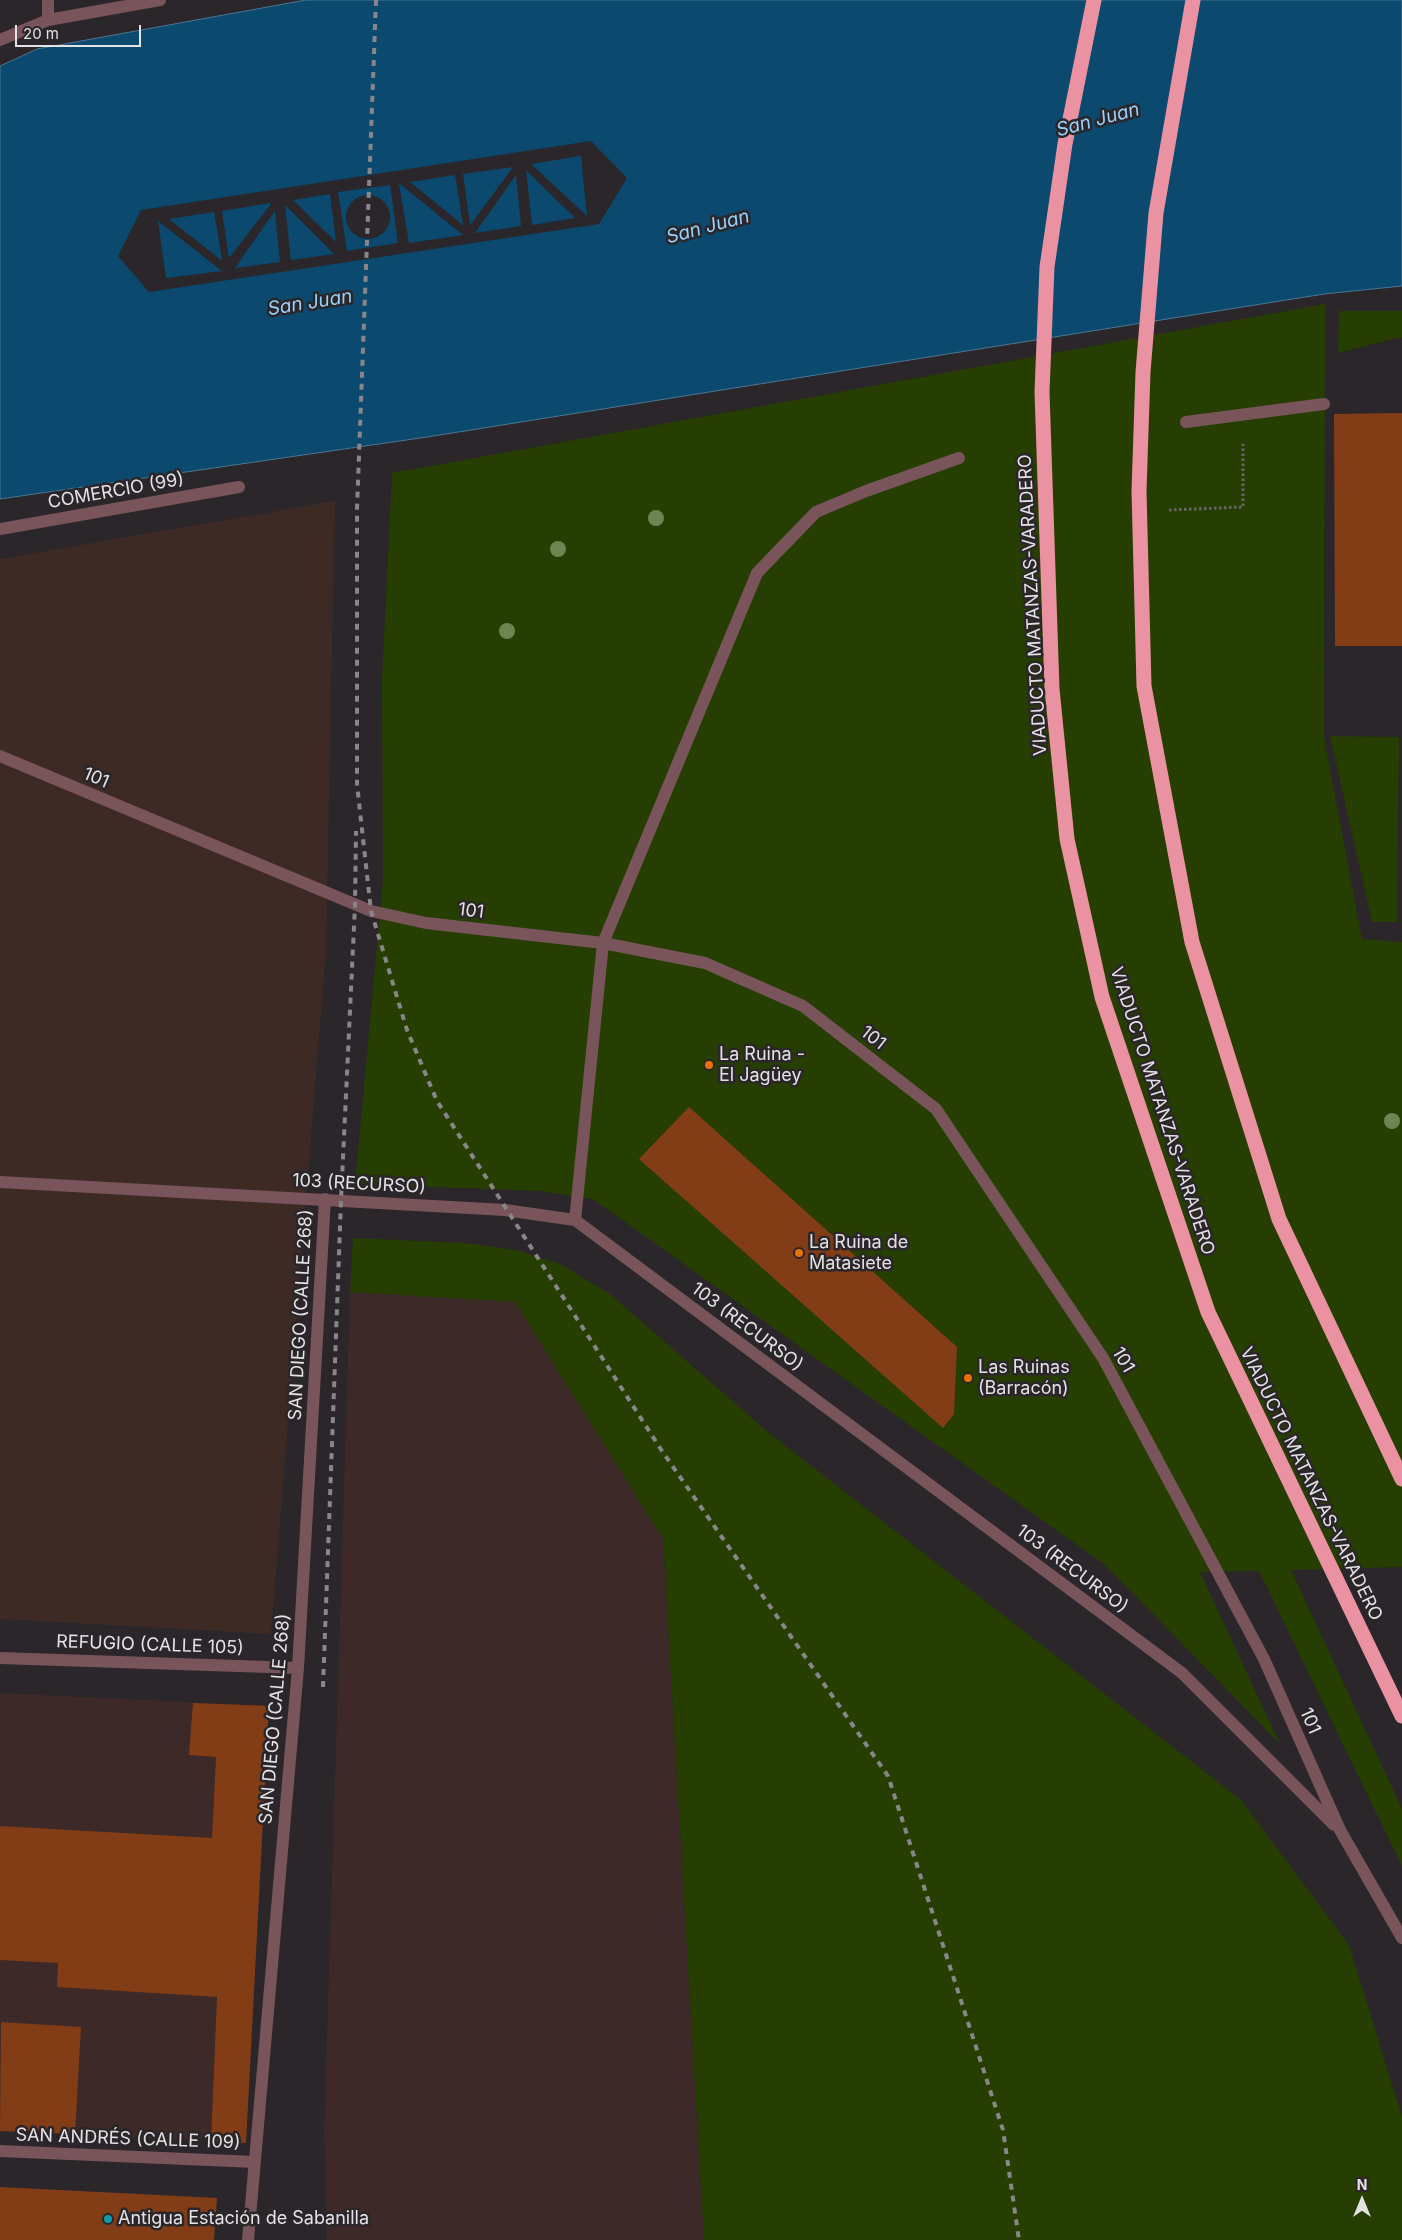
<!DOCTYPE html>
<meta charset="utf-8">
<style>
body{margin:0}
#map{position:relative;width:1402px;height:2240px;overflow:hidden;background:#2a262a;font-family:Inter,sans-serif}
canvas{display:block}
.north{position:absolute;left:1337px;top:2175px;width:50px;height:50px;-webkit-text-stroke:4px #2a262a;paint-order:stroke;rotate:0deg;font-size:14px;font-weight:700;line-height:20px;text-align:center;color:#e5e2e5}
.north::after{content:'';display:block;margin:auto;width:18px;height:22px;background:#e5e2e5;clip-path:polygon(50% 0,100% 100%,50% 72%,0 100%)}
.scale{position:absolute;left:15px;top:25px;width:126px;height:22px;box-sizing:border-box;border:2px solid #e5e2e5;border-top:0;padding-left:6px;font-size:15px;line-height:18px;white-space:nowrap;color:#e5e2e5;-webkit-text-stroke:4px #2a262a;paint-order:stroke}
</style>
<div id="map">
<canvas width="1402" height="2240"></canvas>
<div class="north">N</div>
<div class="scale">20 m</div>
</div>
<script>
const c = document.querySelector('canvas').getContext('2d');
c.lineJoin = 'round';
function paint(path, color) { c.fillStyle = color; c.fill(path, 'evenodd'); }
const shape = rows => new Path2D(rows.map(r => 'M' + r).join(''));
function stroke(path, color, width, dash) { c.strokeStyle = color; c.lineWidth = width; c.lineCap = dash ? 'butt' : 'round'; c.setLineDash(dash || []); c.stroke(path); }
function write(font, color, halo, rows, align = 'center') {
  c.font = font + ' Inter,sans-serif'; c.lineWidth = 5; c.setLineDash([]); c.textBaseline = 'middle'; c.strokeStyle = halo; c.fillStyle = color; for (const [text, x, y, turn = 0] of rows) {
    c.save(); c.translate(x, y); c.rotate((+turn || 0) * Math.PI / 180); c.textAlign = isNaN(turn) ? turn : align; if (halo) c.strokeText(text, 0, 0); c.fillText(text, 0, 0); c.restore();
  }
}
paint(shape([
 [335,501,326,951,271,1634,0,1619,0,559]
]), '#3d2a25');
paint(shape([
 [350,1292,515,1302,663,1539,704,2240,327,2240,324,2132],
 [0,1693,269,1706,246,2143,0,2131]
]), '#3d2927');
paint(shape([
 [1325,304,1324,737,1362,939,1402,942,1402,1567,1291,1570,1402,1809,1402,1866,1259,1571,1200,1572,1280,1744,1105,1565,593,1199,540,1191,355,1184,383,880,382,680,392,473],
 [1339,311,1402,311,1402,337,1338,353],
 [1330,736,1399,737,1397,922,1372,922],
 [353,1238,466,1243,516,1250,560,1264,610,1294,769,1433,1241,1800,1349,1945,1402,2117,1402,2240,704,2240,663,1539,515,1302,350,1292]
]), '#263e01');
const water = shape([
 [306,0,1402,0,1402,286,1324,294,427,437,0,499,0,66,37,49,306,0]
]);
paint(water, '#0b496e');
stroke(water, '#4c7792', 1);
paint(shape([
 [591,141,627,178,599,224,149,292,118,256,141,210],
 [580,156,581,156,587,216,531,164],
 [513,167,471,224,470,224,463,174],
 [526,171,527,171,575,218,532,225],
 [455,175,463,224,463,225,410,182],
 [516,175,521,226,475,233],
 [399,184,400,184,463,235,409,243],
 [390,185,398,243,347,251,338,192],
 [330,194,336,242,293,200],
 [270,203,271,204,229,258,222,211],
 [285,206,286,206,334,254,291,260],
 [214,212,222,259,221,260,169,219],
 [275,212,280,262,235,268,274,212],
 [158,221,222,271,166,278],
 '346 217a22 22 0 1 1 44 0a22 22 0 1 1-44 0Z'
]), '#2a262a');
paint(shape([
 [1402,413,1402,646,1335,646,1334,414],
 [689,1107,957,1347,954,1414,943,1428,639,1159],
 [193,1703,269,1706,246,2143,211,2141,217,1997,57,1987,58,1963,0,1960,0,1826,212,1838,216,1757,189,1755],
 [1,2022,81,2027,75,2134,0,2131],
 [0,2187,217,2198,214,2240,0,2240]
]), '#823d17');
stroke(shape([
 [1169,510,1243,507,1243,444]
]), '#696669', 3, [2.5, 2.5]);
stroke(shape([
 [1186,422,1324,404],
 [603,943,757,573,816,512,866,491,959,458]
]), '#79555b', 12);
stroke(shape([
 [48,20,48,0],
 [0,40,48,20,160,0],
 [0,529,239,487],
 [0,756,371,911,426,923,603,943,705,963,803,1006,936,1109,1103,1358,1264,1659,1340,1830,1402,1938],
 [0,1182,505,1210,575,1220,1182,1673,1334,1825],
 [575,1220,603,943],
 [0,1658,298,1668],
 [0,2151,255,2162],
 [248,2240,298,1668,325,1199]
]), '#79555b', 12);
stroke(shape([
 [1094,0,1065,144,1047,267,1042,392,1052,689,1067,839,1102,997,1208,1312,1402,1716],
 [1193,0,1156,213,1143,372,1139,491,1144,686,1192,942,1279,1219,1402,1479]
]), '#ea92a1', 15);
stroke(shape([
 [376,0,357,509,357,784,371,911,407,1030,437,1101,662,1451,888,1776,1003,2130,1019,2240],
 [323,1687,341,1200,355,906,356,831]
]), '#898689', 4, [6, 6]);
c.fillStyle = '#6d8551';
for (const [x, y] of [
 [656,518],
 [558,549],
 [507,631],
 [1392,1121]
]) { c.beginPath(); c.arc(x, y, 8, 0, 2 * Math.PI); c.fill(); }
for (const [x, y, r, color] of [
 [709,1065,5,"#e8710a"],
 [799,1253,5,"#e8710a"],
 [968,1378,5,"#e8710a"],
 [108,2219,5,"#0f9aa8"]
]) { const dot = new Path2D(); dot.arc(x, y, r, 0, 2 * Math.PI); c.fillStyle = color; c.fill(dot); stroke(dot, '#2a262a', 2); }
write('18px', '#e5e2e5', '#2a262a', [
 ["COMERCIO (99)",116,491,-10],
 ["VIADUCTO MATANZAS-VARADERO",1033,605,-93],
 ["101",96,778,23],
 ["101",471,911,7],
 ["101",873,1038,38],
 ["VIADUCTO MATANZAS-VARADERO",1162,1111,72],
 ["103 (RECURSO)",359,1184,3],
 ["SAN DIEGO (CALLE 268)",301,1315,-87],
 ["103 (RECURSO)",747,1327,37],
 ["101",1123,1360,60],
 ["VIADUCTO MATANZAS-VARADERO",1311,1484,64],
 ["103 (RECURSO)",1072,1569,37],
 ["REFUGIO (CALLE 105)",150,1645,2],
 ["SAN DIEGO (CALLE 268)",275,1719,-85],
 ["101",1310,1721,66],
 ["SAN ANDRÉS (CALLE 109)",128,2139,2]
]);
write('18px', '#e5e2e5', '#2a262a', [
 ["La Ruina -",719,1055],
 ["El Jagüey",719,1076],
 ["La Ruina de",809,1243],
 ["Matasiete",809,1264],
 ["Las Ruinas",978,1368],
 ["(Barracón)",978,1389],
 ["Antigua Estación de Sabanilla",118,2219]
], 'left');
write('italic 19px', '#99d0fa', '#2a262a', [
 ["San Juan",1098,120,-15],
 ["San Juan",708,227,-15],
 ["San Juan",310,303,-9]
]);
</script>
